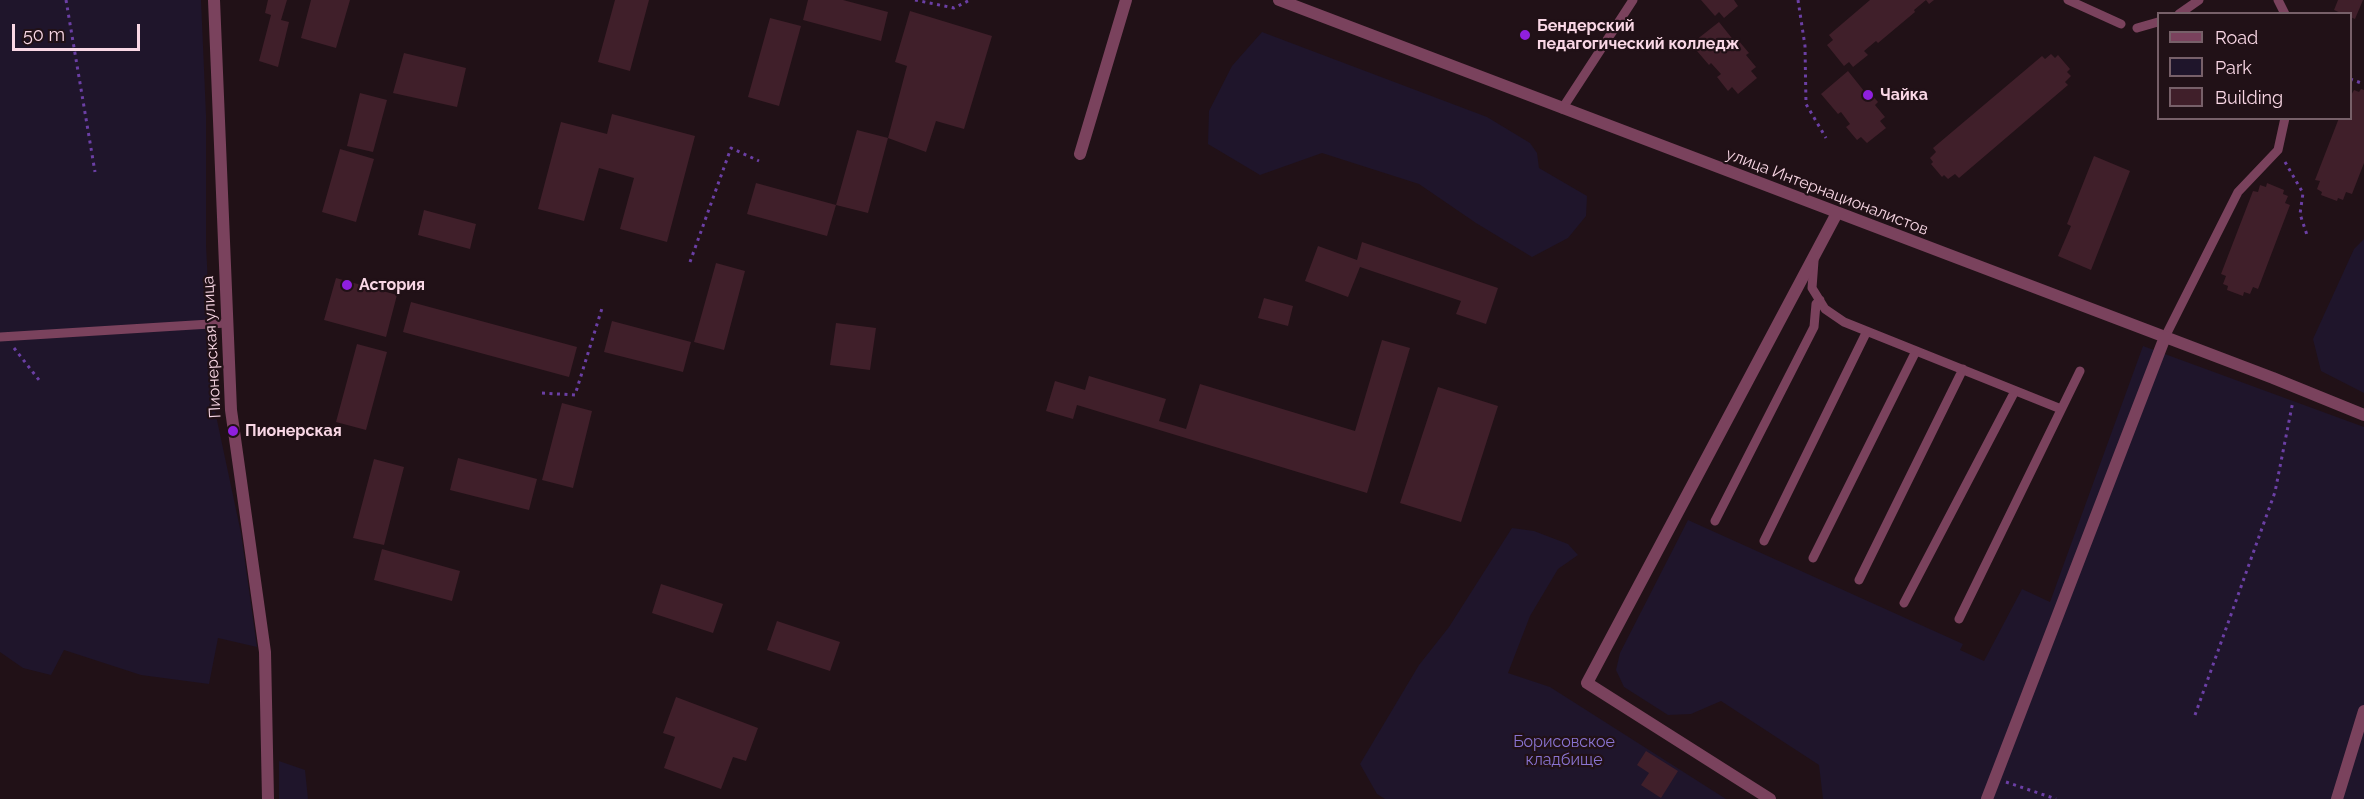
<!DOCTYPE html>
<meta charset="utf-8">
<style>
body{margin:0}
#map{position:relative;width:2364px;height:799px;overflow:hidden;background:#211117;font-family:Raleway,sans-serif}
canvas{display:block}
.legend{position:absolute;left:2157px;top:12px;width:195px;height:108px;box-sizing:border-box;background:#211117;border:2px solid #776069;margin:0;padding:8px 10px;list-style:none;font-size:18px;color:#f9d7e5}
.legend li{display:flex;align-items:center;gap:12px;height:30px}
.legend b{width:30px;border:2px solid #776069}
.scale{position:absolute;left:12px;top:24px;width:128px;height:27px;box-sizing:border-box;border:3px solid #f9d7e5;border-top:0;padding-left:8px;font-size:18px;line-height:21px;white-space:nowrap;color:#f9d7e5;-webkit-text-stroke:4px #211117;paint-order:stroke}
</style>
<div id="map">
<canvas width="2364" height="799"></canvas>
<ul class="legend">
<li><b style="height:8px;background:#7a425d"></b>Road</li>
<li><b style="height:16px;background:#1f152b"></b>Park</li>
<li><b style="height:16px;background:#401f2a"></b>Building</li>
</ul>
<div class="scale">50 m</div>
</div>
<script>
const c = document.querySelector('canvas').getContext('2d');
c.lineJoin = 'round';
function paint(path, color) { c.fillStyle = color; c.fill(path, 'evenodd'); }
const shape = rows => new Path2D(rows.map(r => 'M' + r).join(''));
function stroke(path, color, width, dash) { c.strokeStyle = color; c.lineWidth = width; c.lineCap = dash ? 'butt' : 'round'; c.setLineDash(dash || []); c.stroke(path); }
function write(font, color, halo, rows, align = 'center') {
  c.font = font + ' Raleway,sans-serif'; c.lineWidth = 4.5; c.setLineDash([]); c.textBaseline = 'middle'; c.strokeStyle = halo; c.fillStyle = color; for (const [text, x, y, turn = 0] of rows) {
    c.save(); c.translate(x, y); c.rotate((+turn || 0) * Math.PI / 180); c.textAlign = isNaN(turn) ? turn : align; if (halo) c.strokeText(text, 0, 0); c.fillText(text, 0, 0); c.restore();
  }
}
paint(shape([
 [0,0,201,0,206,115,206,245,214,406,241,533,257,647,218,638,209,684,141,675,64,650,51,675,23,668,0,652],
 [1262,32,1487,117,1530,143,1537,153,1539,168,1587,196,1586,216,1568,238,1532,257,1476,223,1419,184,1322,153,1260,175,1208,144,1209,111,1232,66],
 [2364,239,2364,393,2321,371,2313,339,2354,249],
 [2143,346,2364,427,2364,799,1823,799,1819,765,1721,701,1691,714,1668,715,1624,687,1616,670,1620,653,1688,520,1963,644,1960,650,1984,661,2022,589,2050,602],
 [1512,528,1534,531,1568,544,1578,555,1558,569,1530,616,1508,673,1550,687,1726,799,1385,799,1377,794,1360,764,1419,665,1449,627],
 [279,761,305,770,308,799,279,799]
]), '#1f152b');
paint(shape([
 [268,0,287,0,281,20,289,22,278,67,259,61,271,15,265,13],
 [311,0,350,0,336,48,301,38],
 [615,0,649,0,630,71,598,62],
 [808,0,843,0,888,12,881,41,803,20],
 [1701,0,1734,0,1738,6,1724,18,1719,12,1715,16],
 [1870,0,1934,0,1929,4,1926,0,1914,10,1915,12,1878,43,1876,41,1864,51,1868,55,1853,67,1849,62,1844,66,1827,45,1833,40,1829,35],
 [2338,0,2363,0,2355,19,2350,17,2350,14,2343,14,2334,10],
 [910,11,992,36,964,129,936,121,926,152,888,138,907,66,895,62],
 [770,18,801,26,779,106,748,97],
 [1719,22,1735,42,1738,40,1749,53,1746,55,1756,67,1751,71,1757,78,1738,94,1732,87,1728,91,1717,77,1721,74,1711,63,1709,65,1691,44],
 [404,53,466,68,457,107,393,93],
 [2051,54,2055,58,2058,55,2070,69,2067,72,2071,76,2065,82,2068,85,1959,178,1955,174,1948,179,1944,175,1942,177,1931,164,1933,162,1930,158,1936,152,1933,148,2042,56,2045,59],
 [1848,71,1864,91,1867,89,1878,102,1875,105,1885,117,1880,121,1886,128,1867,143,1861,137,1857,140,1846,127,1850,124,1841,112,1838,114,1821,94],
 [2361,89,2364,90,2364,163,2352,194,2346,192,2343,200,2338,198,2337,201,2321,195,2322,192,2317,189,2320,181,2315,180,2339,118,2350,118,2350,97,2354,90,2359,92],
 [360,93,387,100,373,152,347,146],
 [612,114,695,136,667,242,620,229,634,178,599,168,584,221,538,209,561,122,607,134],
 [857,130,888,138,868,213,836,205],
 [340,149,374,159,356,222,322,212],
 [2094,156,2130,171,2091,270,2058,256,2071,226,2067,224],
 [756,183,836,205,827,236,747,214],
 [2267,183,2284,190,2283,194,2288,196,2285,203,2290,205,2258,289,2253,287,2250,294,2244,292,2243,296,2227,290,2228,286,2223,284,2226,276,2221,274,2253,191,2258,192,2260,185,2266,187],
 [424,210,476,224,470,249,418,235],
 [1362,242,1498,288,1486,324,1456,314,1461,301,1360,267,1348,297,1305,281,1318,246,1357,260],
 [716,263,745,271,724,350,694,342],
 [336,278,397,295,386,337,324,320],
 [1264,298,1293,306,1288,326,1258,318],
 [411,302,577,347,569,377,403,332],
 [612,321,691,342,683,372,604,352],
 [836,323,876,328,870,370,830,365],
 [1382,340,1410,348,1367,493,1077,405,1073,419,1046,411,1055,381,1085,390,1089,376,1166,399,1159,421,1186,429,1200,384,1355,431],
 [357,344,387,352,366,430,336,422],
 [1438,387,1498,406,1461,522,1400,503],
 [562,403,592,411,573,488,542,480],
 [458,458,537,479,529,510,450,490],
 [374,459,404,467,384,545,353,538],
 [382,549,460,571,452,601,374,580],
 [661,584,723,604,713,633,652,613],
 [777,621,840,642,830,671,767,650],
 [676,697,758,728,746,761,733,757,721,789,664,768,675,737,663,733],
 [1646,751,1678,771,1661,798,1641,785,1649,773,1637,765]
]), '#401f2a');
stroke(shape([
 [66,0,95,172],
 [915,0,954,8,970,0],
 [1798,0,1805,46,1806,104,1826,138],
 [2350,79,2364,84],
 [2285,162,2303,193,2300,214,2307,235],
 [690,262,731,148,759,161],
 [14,348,39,380],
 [542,393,575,395,603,305],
 [2195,715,2275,492,2293,401],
 [2006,782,2056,799]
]), '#6b3fa5', 3, [3, 4.5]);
stroke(shape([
 [2068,0,2121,24],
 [2278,0,2285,14],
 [2179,14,2199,0],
 [2137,28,2158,22],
 [1562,109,1633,0],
 [1814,261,1812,288,1825,309,1844,322,2061,409],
 [0,337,226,323],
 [2165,337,2238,192,2278,150,2285,118],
 [1715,521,1814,327,1816,304,1820,300],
 [1764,541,1867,331],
 [1813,558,1916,351],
 [1859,580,1963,369],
 [1904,603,2015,391],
 [1959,619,2080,371]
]), '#7a425d', 9);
stroke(shape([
 [214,0,231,410,265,652,268,799],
 [1279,0,2273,378,2364,415],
 [1080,154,1126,0],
 [1770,799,1587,683,1837,213],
 [1987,799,2165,337],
 [2337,799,2364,711]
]), '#7a425d', 12);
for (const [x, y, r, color] of [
 [1525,35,6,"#8f1fde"],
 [1868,95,6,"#8f1fde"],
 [347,285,6,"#8f1fde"],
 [233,431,6,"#8f1fde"]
]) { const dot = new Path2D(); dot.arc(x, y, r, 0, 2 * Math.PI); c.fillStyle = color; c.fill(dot); stroke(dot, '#211117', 2); }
write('bold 16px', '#f9d7e5', '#211117', [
 ["Бендерский",1537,26],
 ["педагогический колледж",1537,44],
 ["Чайка",1880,95],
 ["Астория",359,285],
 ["Пионерская",245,431]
], 'left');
write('16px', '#f9d7e5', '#211117', [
 ["улица Интернационалистов",1827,192,21],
 ["Пионерская улица",212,347,-93]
]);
write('16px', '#8a74d2', '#211117', [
 ["Борисовское",1564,742],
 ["кладбище",1564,760]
]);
</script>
